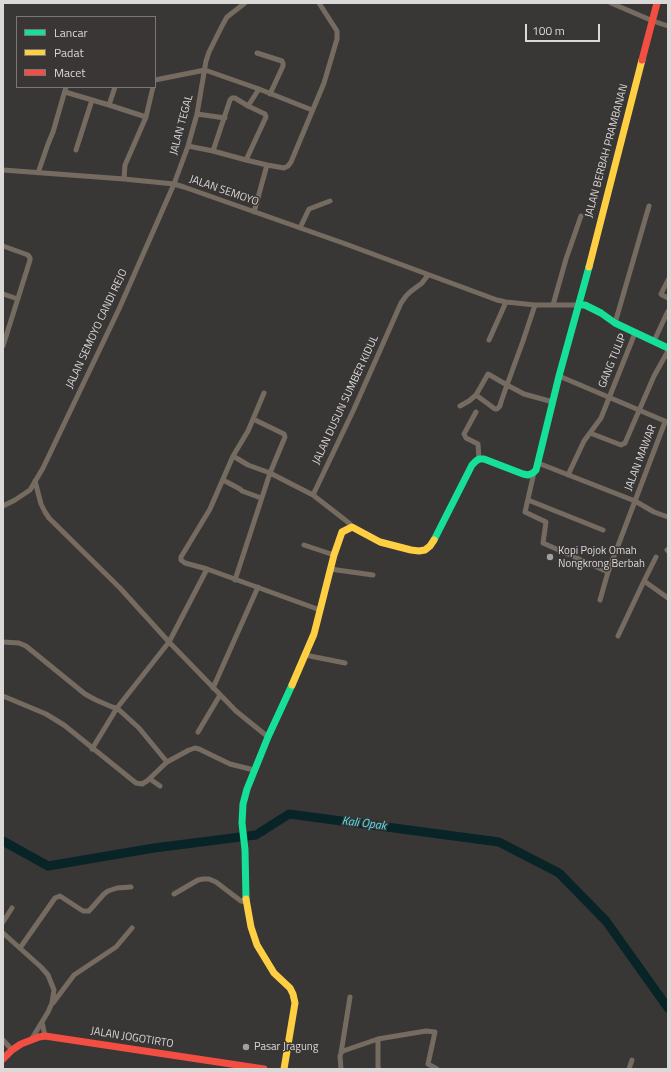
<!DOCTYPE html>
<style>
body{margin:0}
#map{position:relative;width:671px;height:1072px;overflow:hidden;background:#383736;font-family:"Titillium Web",sans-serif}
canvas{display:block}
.frame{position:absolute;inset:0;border:4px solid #dbd9d8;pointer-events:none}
.legend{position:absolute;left:16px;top:16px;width:140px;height:72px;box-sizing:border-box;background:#393635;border:1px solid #7a7776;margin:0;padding:5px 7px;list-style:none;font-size:12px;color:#dbd9d8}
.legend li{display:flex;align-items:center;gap:8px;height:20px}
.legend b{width:20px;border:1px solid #7a7776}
.scale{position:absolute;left:525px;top:24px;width:75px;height:18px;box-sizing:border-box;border:2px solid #dbd9d8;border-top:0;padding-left:5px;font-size:12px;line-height:14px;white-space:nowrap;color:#dbd9d8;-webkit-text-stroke:3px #393635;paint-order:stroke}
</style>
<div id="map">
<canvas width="671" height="1072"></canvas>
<div class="frame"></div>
<ul class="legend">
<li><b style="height:5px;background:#16e098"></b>Lancar</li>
<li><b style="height:5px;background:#ffcf43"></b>Padat</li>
<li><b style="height:5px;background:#f24e42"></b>Macet</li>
</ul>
<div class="scale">100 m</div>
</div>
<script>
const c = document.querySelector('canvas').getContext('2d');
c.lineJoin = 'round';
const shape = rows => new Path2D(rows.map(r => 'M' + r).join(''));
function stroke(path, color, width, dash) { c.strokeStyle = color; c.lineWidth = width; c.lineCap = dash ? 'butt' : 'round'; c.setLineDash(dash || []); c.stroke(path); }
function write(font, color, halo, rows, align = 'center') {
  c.font = font + ' "Titillium Web",sans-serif'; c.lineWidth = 3; c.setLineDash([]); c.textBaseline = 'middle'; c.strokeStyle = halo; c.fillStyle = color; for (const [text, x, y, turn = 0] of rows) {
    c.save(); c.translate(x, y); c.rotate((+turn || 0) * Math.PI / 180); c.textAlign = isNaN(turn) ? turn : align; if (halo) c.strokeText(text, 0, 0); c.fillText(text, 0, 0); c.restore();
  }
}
stroke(shape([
 [3,841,48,866,154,848,256,835,289,814,499,842,559,873,606,921,668,1008]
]), '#082427', 9);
stroke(shape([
 [611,3,653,21,668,26],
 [257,53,282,61,283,63,283,66,270,94],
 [155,80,205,70,259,89,312,110],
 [65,92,109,105,146,117],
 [109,105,115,87],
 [197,114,225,118],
 [188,146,213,151,246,160,266,117,265,114,248,106,259,89],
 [76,150,92,100],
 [213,151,230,100,232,98,235,98,248,106],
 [246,160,267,165],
 [3,170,124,179,174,184,184,187,343,243,497,300,506,302,535,305,579,305],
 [38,173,48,144,53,132,66,87],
 [124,179,125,165,146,117,153,87],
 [254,212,267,165,284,168,288,166,291,162,324,83,337,39,337,31,319,3],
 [300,228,309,209,330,201],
 [3,246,28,255,30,258,30,260,3,346],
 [668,280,661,294,662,295,668,298],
 [3,294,18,299],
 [535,305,523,341,507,385,501,402,500,406,497,409,495,409,476,395,488,374,507,385,524,394,553,402],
 [553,305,566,259,581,216],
 [615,323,649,206],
 [489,340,506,302],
 [654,341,668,311],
 [559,376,667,422],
 [264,393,248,431,233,456,210,509,181,557,181,560,185,563,207,569,320,610],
 [460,406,469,401,476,395],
 [476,412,464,434,466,438,478,444,479,459],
 [590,433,621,445,625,443,654,376,668,351],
 [233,456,248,465,270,473,313,495,349,523,352,527],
 [538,463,635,501,654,512,668,517],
 [533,473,533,477,525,512,546,522,543,543,608,572],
 [568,475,584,441,601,418,635,333],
 [223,480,240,489,242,491,261,498],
 [35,481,41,504,45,512,49,518,120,588,169,642,236,711,268,737],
 [313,495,354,409,401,303,406,296,410,292,422,283,428,275],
 [528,500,603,530],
 [3,506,15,500,30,490,43,468,119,309,174,184,188,146,197,114,206,61,209,52,223,24,227,17,245,3],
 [304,545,334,555],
 [667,550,668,551],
 [656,557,644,581,668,598],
 [330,569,373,575],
 [235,580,270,473,285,437,284,434,253,419],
 [600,600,608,572,665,422],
 [618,636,644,581],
 [3,642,19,643,26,646,85,694,96,700,112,707,117,708,139,728,167,762],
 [305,655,345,663],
 [213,688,258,587],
 [3,696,46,714,64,725,136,783,142,784,147,781,167,762,189,750,195,748,199,749,230,764,254,770],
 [198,732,220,695],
 [92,749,117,708,169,642,207,569],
 [150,779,160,786],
 [174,894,198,880,203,879,209,879,216,882,233,895,241,901,246,902],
 [3,922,12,908],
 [3,933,41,967,48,975,54,990,52,1003,48,1012,31,1040],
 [20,948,55,898,60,896,83,911,89,911,104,894,108,891,117,888,131,887],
 [53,1003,74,975,116,947,132,928],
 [42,1022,45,1036],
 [378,1039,378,1067,379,1069],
 [3,1040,12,1050],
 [341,1053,350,997],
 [341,1069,340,1056,341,1053,343,1051,378,1039,426,1031,435,1032,428,1064,437,1069],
 [629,1069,632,1060]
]), '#766b60', 5);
stroke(shape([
 [579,305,585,305,601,313,615,323,668,348],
 [434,540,472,465,476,461,479,459,484,459,523,474,528,475,533,473,536,470,559,376,589,267],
 [246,899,245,850,242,823,243,804,247,789,268,737,292,685]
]), '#16e098', 7);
stroke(shape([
 [589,267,642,60],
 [292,685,314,634,334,555,342,532,352,527,380,542,411,550,419,551,425,550,430,546,434,540],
 [246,899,251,927,257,945,274,973,290,988,293,994,295,1003,284,1069]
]), '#ffcf43', 7);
stroke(shape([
 [642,60,657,3],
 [3,1059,12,1050,21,1044,39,1037,45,1036,264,1069]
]), '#f24e42', 7);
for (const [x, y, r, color] of [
 [550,557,4,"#a2a09f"],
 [246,1047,4,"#a2a09f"]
]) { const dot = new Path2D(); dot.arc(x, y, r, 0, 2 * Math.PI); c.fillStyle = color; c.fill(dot); stroke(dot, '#393635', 1.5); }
write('11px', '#dbd9d8', '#393635', [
 ["JALAN TEGAL",182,125,-75],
 ["JALAN BERBAH PRAMBANAN",607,151,-75],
 ["JALAN SEMOYO",224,191,19],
 ["JALAN SEMOYO CANDI REJO",97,329,-65],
 ["GANG TULIP",613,361,-68],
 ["JALAN DUSUN SUMBER KIDUL",346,400,-65],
 ["JALAN MAWAR",641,458,-69],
 ["JALAN JOGOTIRTO",132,1038,9]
]);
write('11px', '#dbd9d8', '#393635', [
 ["Kopi Pojok Omah",558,551],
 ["Nongkrong Berbah",558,564],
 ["Pasar Jragung",254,1047]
], 'left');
write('italic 12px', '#52e2ed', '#393635', [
 ["Kali Opak",364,824,7]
]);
</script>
